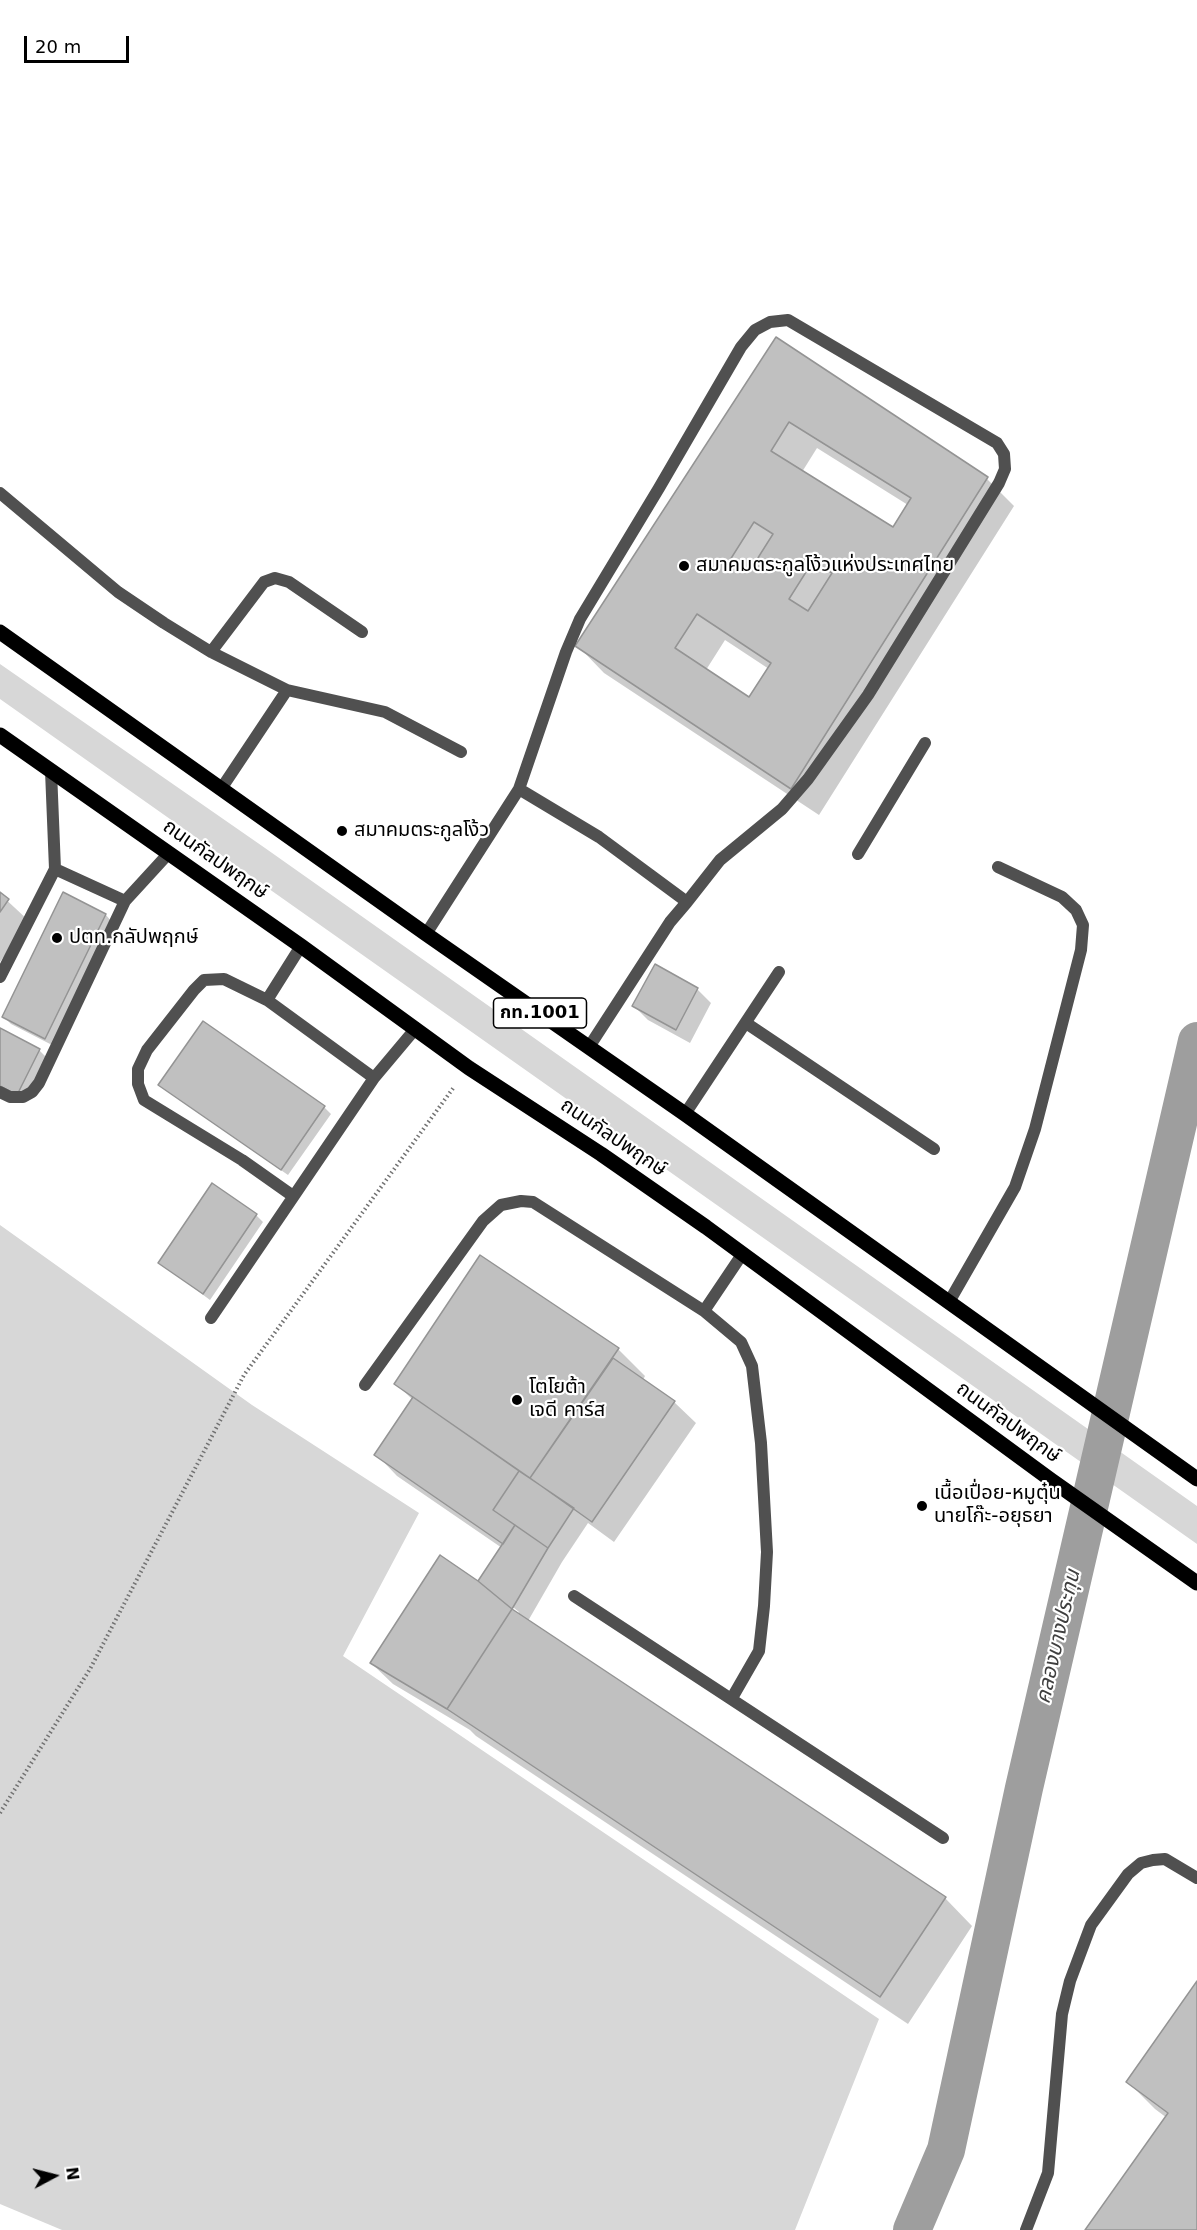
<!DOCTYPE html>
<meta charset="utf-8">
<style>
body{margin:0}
#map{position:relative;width:1197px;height:2230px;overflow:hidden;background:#fff;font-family:"DejaVu Sans",sans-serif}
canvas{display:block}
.north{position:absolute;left:24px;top:2146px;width:60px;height:60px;-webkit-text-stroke:4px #fff;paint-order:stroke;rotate:83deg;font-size:16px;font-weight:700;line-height:24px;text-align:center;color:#000}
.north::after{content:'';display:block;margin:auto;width:21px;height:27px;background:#000;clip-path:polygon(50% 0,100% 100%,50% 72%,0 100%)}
.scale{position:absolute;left:24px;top:36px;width:105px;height:27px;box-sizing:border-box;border:3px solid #000;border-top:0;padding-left:8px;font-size:18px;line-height:21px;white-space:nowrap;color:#000;-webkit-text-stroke:4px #fff;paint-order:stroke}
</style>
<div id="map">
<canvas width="1197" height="2230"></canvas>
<div class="north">N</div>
<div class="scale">20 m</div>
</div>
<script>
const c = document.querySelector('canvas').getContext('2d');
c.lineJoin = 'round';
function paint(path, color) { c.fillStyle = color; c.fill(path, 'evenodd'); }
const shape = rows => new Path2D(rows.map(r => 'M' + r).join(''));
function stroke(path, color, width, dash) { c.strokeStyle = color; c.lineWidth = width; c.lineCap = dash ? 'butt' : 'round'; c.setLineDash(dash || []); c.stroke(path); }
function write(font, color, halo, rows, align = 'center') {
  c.font = font + ' "DejaVu Sans","Noto Sans Thai",sans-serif'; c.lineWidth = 4.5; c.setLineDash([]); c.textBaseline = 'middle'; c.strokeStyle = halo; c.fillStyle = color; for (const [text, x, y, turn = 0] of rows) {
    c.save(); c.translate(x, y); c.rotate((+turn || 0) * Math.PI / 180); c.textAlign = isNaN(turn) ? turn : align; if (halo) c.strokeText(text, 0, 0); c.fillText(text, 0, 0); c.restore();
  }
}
paint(shape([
 [0,664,265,848,1197,1506,1197,1544,0,699],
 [0,1225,252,1405,419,1513,343,1656,879,2019,795,2230,62,2230,0,2204]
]), '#d7d7d7');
paint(shape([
 [776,339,987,479,1014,506,819,815,604,673,577,645],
 [817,448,908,505,893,529,802,472],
 [725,640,769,669,749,699,706,670],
 [0,894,29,921,0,962],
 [64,894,106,915,112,922,52,1045,11,1024,4,1017],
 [697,989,711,1003,690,1043,648,1020,634,1006],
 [0,1032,39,1050,46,1057,24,1100,0,1088],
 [167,1091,324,1107,331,1114,288,1175],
 [256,1215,263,1222,210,1300,160,1263],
 [618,1349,645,1376,643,1380,674,1402,696,1423,614,1542,588,1523,562,1562,528,1621,945,1898,972,1926,908,2024,476,1736,470,1730,393,1684,371,1663,478,1583,502,1548,397,1476,376,1454,413,1400,396,1384],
 [493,1591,519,1612,517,1615],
 [1197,1984,1197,2230,1087,2230,1167,2118,1155,2109,1128,2082]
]), '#0003');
stroke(shape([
 [912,2230,946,2150,1024,1788,1197,1041]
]), '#9e9e9e', 38);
const building = shape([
 [776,337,988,477,791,789,575,646,776,337],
 [789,422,911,498,893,527,771,451,789,422],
 [754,522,773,534,749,572,730,560,754,522],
 [813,561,832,573,808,611,789,599,813,561],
 [697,614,771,663,749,697,675,648,697,614],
 [0,892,9,899,0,912,0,892],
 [63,892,106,914,45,1039,2,1017,63,892],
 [655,964,698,988,676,1030,632,1006,655,964],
 [203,1021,325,1106,281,1170,158,1085,203,1021],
 [0,1028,40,1049,17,1095,0,1086,0,1028],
 [212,1183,257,1214,203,1294,158,1263,212,1183],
 [480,1255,619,1348,530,1478,394,1384,480,1255],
 [613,1358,675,1401,592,1522,530,1478,613,1358],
 [413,1397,519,1471,493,1510,515,1525,503,1544,374,1455,413,1397],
 [519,1471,574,1508,548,1548,493,1510,519,1471],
 [515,1525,548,1548,512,1609,478,1581,515,1525],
 [440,1555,478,1581,512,1609,447,1709,370,1663,440,1555],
 [512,1609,946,1897,880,1997,447,1709,512,1609],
 [1197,1981,1197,2230,1085,2230,1168,2113,1126,2082,1197,1981]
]);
paint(building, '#c0c0c0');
stroke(building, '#949494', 1.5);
stroke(shape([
 [0,1813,90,1669,244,1375,454,1087]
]), '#727272', 4, [1.5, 3]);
stroke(shape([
 [0,493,118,592,164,623,211,652,287,690,221,789],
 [211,652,264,582,275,578,289,582,362,632],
 [287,690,385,712,461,752],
 [858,854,925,743],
 [55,869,125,901],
 [426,934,519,789,599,837,687,902,720,860,782,809,808,779,868,695,999,483,1005,469,1004,454,997,443,788,320,770,322,755,330,741,347,659,488,580,619,566,652,519,789],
 [0,977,55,869,51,771],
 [267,1000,301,946],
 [746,1023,934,1149],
 [589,1047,670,922,687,902],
 [374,1078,416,1028],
 [0,1092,10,1097,23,1097,32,1092,39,1083,125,901,169,853],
 [685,1114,779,972],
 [949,1302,1015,1187,1035,1129,1081,950,1083,925,1076,910,1062,897,998,867],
 [704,1311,741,1342,752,1366,761,1443,767,1552,764,1606,759,1651,732,1698],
 [211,1318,374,1078,267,1000,224,979,204,980,194,990,147,1050,138,1069,138,1084,144,1100,242,1160,293,1196],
 [365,1385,483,1221,501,1205,521,1201,533,1202,704,1311,743,1253],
 [574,1596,943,1838],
 [1026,2230,1048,2173,1062,2014,1070,1981,1091,1925,1128,1874,1141,1863,1153,1860,1165,1859,1197,1878]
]), '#505050', 12);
stroke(shape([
 [0,632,426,934,685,1114,1197,1479],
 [0,735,301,946,469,1068,601,1154,706,1227,1051,1480,1197,1583]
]), '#000', 15);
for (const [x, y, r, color] of [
 [684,566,6,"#000"],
 [342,831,6,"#000"],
 [57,938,6,"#000"],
 [517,1400,6,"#000"],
 [922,1506,6,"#000"]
]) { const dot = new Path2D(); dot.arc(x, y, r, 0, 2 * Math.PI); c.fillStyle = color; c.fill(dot); stroke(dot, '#fff', 2); }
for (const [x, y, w] of [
 [540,1013,93]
]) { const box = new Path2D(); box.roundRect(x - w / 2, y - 15, w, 30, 4.5); c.fillStyle = '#fff'; c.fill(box); stroke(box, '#000', 1.5); }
write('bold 18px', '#000', null, [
 ["กท.1001",540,1013]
]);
write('20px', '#000', '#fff', [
 ["สมาคมตระกูลโง้วแห่งประเทศไทย",696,566],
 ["สมาคมตระกูลโง้ว",354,831],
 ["ปตท.กลัปพฤกษ์",69,938],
 ["โตโยต้า",529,1388],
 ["เจดี คาร์ส",529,1411],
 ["เนื้อเปื่อย-หมูตุ๋น",934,1494],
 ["นายโก๊ะ-อยุธยา",934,1517]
], 'left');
write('20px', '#000', '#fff', [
 ["ถนนกัลปพฤกษ์",215,860,35],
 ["ถนนกัลปพฤกษ์",613,1138,34],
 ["ถนนกัลปพฤกษ์",1008,1423,36]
]);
write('italic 21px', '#3f3f3f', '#fff', [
 ["คลองบางประทุน",1059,1637,-77]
]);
</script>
